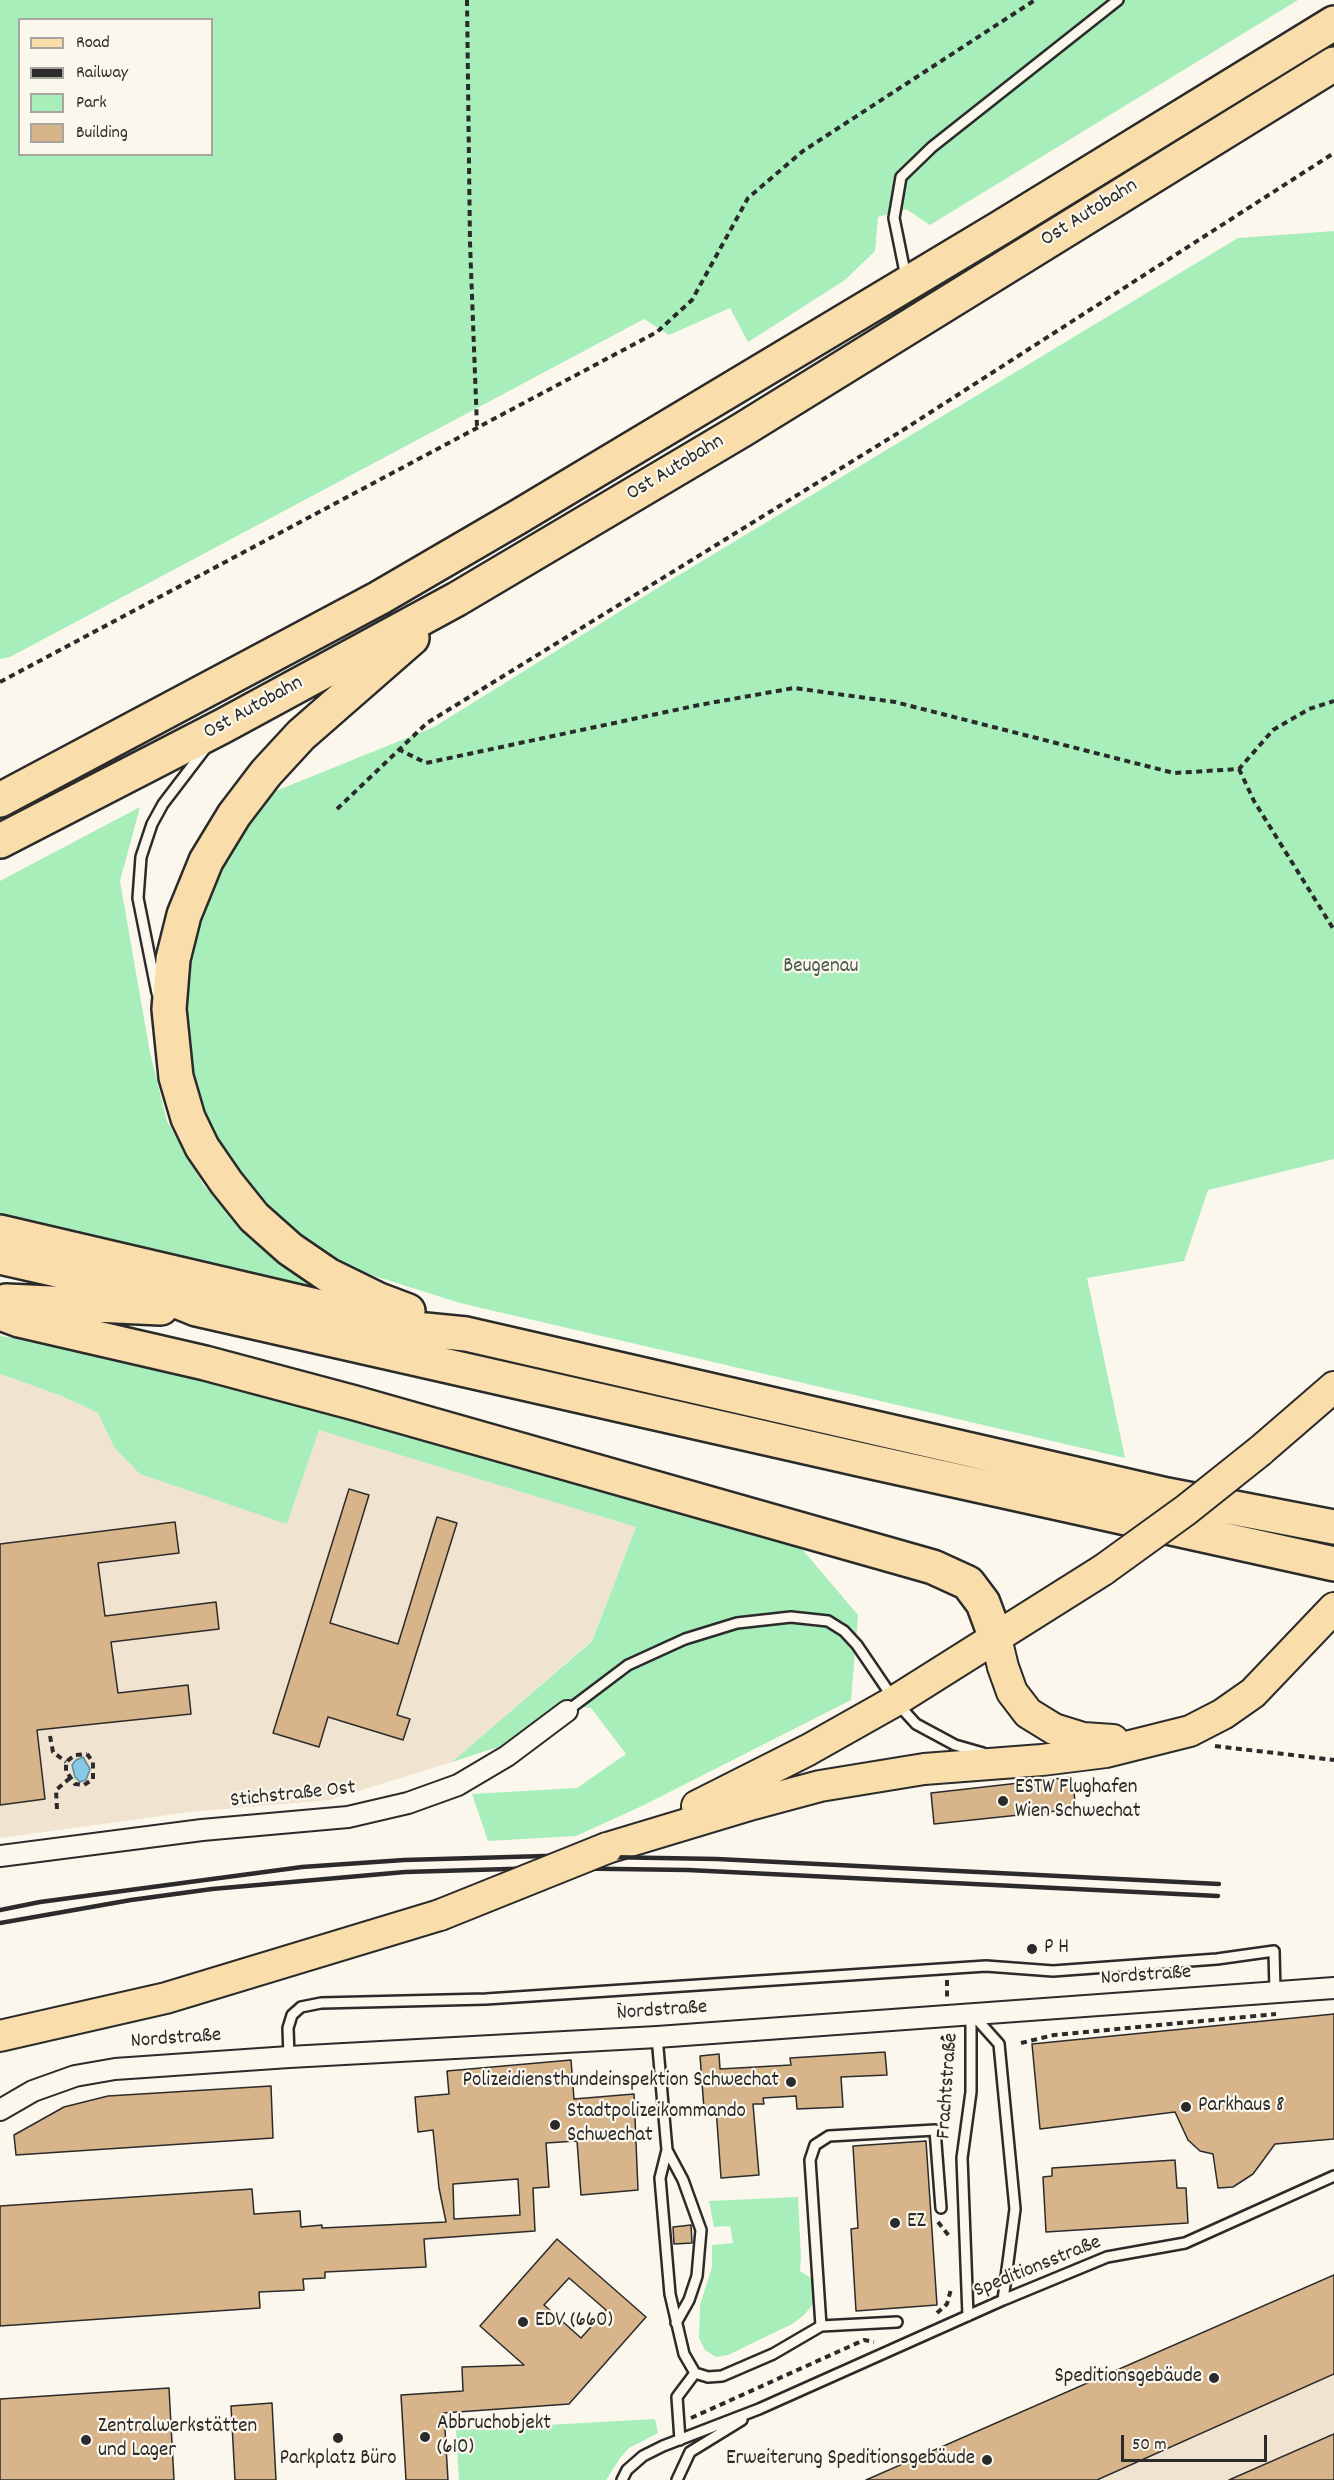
<!DOCTYPE html>
<meta charset="utf-8">
<style>
body{margin:0}
#map{position:relative;width:1334px;height:2480px;overflow:hidden;background:#fbf7ec;font-family:Dekko,sans-serif}
canvas{display:block}
.legend{position:absolute;left:18px;top:18px;width:195px;height:138px;box-sizing:border-box;background:#fbf7ec;border:2px solid #a8a59f;margin:0;padding:8px 10px;list-style:none;font-size:18px;color:#2b2b2b}
.legend li{display:flex;align-items:center;gap:12px;height:30px}
.legend b{width:30px;border:2px solid #a8a59f}
.scale{position:absolute;left:1121px;top:2435px;width:146px;height:27px;box-sizing:border-box;border:3px solid #2b2b2b;border-top:0;padding-left:8px;font-size:18px;line-height:21px;white-space:nowrap;color:#2b2b2b;-webkit-text-stroke:4px #fbf7ec;paint-order:stroke}
</style>
<div id="map">
<canvas width="1334" height="2480"></canvas>
<ul class="legend">
<li><b style="height:8px;background:#f9deab"></b>Road</li>
<li><b style="height:8px;background:#2b2b2b"></b>Railway</li>
<li><b style="height:16px;background:#a7eeba"></b>Park</li>
<li><b style="height:16px;background:#d8b48a"></b>Building</li>
</ul>
<div class="scale">50 m</div>
</div>
<script>
const c = document.querySelector('canvas').getContext('2d');
c.lineJoin = 'round';
function paint(path, color) { c.fillStyle = color; c.fill(path, 'evenodd'); }
const shape = rows => new Path2D(rows.map(r => 'M' + r).join(''));
function stroke(path, color, width, dash) { c.strokeStyle = color; c.lineWidth = width; c.lineCap = dash ? 'butt' : 'round'; c.setLineDash(dash || []); c.stroke(path); }
function write(font, color, halo, rows, align = 'center') {
  c.font = font + ' Dekko,sans-serif'; c.lineWidth = 4.5; c.setLineDash([]); c.textBaseline = 'middle'; c.strokeStyle = halo; c.fillStyle = color; for (const [text, x, y, turn = 0] of rows) {
    c.save(); c.translate(x, y); c.rotate((+turn || 0) * Math.PI / 180); c.textAlign = isNaN(turn) ? turn : align; if (halo) c.strokeText(text, 0, 0); c.fillText(text, 0, 0); c.restore();
  }
}
paint(shape([
 [0,1374,62,1396,98,1413,114,1447,287,1524,319,1429,636,1527,592,1640,452,1762,329,1800,190,1812,0,1838],
 [1334,2275,1334,2480,866,2480]
]), '#f0e3cf');
paint(shape([
 [0,0,1298,0,930,225,906,209,878,217,875,251,845,280,748,342,730,308,669,335,644,319,10,657,0,659],
 [20,20,212,20,212,154,20,154],
 [1334,231,1334,1159,1208,1190,1184,1261,1087,1278,1125,1458,460,1303,346,1267,274,1219,229,1167,202,1108,183,1049,180,982,219,857,261,797,434,727,664,584,1238,238],
 [140,807,120,881,150,1053,167,1121,204,1186,254,1239,313,1281,311,1289,0,1216,0,881],
 [0,1336,44,1342,165,1367,736,1525,802,1549,858,1615,851,1700,642,1806,576,1836,488,1841,472,1794,577,1788,626,1754,591,1708,562,1705,501,1746,452,1762,592,1641,636,1527,319,1430,287,1524,140,1474,114,1447,98,1413,62,1396,0,1374],
 [798,2197,801,2257,800,2271,811,2278,816,2288,814,2303,804,2315,792,2324,728,2355,716,2357,705,2350,699,2338,700,2305,712,2267,712,2245,733,2243,730,2226,714,2227,709,2201],
 [655,2419,658,2433,629,2448,620,2458,606,2480,459,2480,456,2430]
]), '#a7eeba');
const water = shape([
 [83,1757,90,1769,86,1780,80,1782,75,1777,72,1765,76,1760,83,1757]
]);
paint(water, '#87cae8');
stroke(water, '#628a9c', 1.5);
const building = shape([
 [349,1489,369,1495,330,1623,398,1644,437,1517,457,1523,397,1715,410,1719,403,1740,328,1717,319,1747,273,1733,349,1489],
 [175,1522,179,1553,98,1563,105,1616,216,1602,219,1629,111,1642,118,1693,188,1685,191,1714,37,1730,45,1799,0,1805,0,1544,175,1522],
 [1072,1777,1076,1809,934,1824,931,1793,1072,1777],
 [1334,2014,1334,2139,1275,2144,1253,2174,1233,2187,1218,2188,1213,2154,1200,2151,1188,2140,1175,2112,1040,2129,1032,2044,1334,2014],
 [885,2052,887,2075,841,2077,843,2107,797,2109,796,2096,763,2098,764,2104,753,2104,759,2175,721,2178,716,2108,704,2109,700,2056,719,2054,720,2069,791,2065,790,2058,885,2052],
 [571,2060,574,2099,634,2094,638,2190,581,2195,577,2141,546,2143,549,2187,533,2188,535,2231,424,2239,426,2267,325,2272,325,2278,303,2279,304,2290,259,2292,260,2308,0,2326,0,2206,252,2189,254,2214,300,2211,301,2227,322,2225,322,2228,446,2222,439,2188,433,2130,418,2132,415,2097,449,2094,447,2071,571,2060],
 [518,2179,520,2215,454,2219,453,2184,518,2179],
 [271,2086,273,2138,16,2155,14,2135,64,2107,108,2096,271,2086],
 [926,2141,937,2305,856,2311,851,2229,858,2228,853,2146,926,2141],
 [1175,2160,1177,2188,1186,2188,1188,2223,1046,2232,1043,2177,1052,2176,1052,2168,1175,2160],
 [691,2225,692,2243,674,2244,673,2227,691,2225],
 [557,2239,646,2317,569,2404,444,2413,448,2480,406,2480,401,2395,463,2391,462,2367,524,2365,480,2326,557,2239],
 [569,2278,606,2310,581,2338,544,2305,569,2278],
 [1334,2275,1334,2374,1097,2480,866,2480,1334,2275],
 [169,2388,174,2480,0,2480,0,2399,169,2388],
 [272,2403,276,2480,235,2480,231,2406,272,2403],
 [1334,2434,1334,2480,1229,2480,1334,2434]
]);
paint(building, '#d8b48a');
stroke(building, '#2b2b2b', 1.5);
const lane = shape([
 [906,277,894,218,901,177,932,147,1118,0],
 [157,993,138,898,141,857,152,824,163,804,205,749],
 [567,1711,628,1665,685,1639,737,1623,791,1617,828,1621,844,1631,857,1645,895,1701,916,1724,955,1745,983,1753],
 [973,2015,999,2044,1015,2209,1003,2300],
 [657,2037,667,2150,660,2178,670,2294,684,2354,695,2373,708,2377,722,2376,773,2354,821,2326,897,2322],
 [289,2057,288,2028,292,2015,301,2007,321,2003,486,1999,986,1966,1053,1971,1217,1959,1274,1951,1275,1992],
 [667,2150,683,2180,701,2230,697,2276,689,2300,676,2323],
 [968,2316,962,2158,971,2092,971,2013],
 [821,2326,810,2160,815,2145,829,2136,935,2130,941,2208],
 [680,2440,677,2397,695,2373],
 [622,2480,627,2470,643,2456,663,2446,759,2409,1003,2300,1107,2257,1185,2243,1334,2176],
 [677,2480,690,2452,742,2420]
]);
const street = shape([
 [0,1856,202,1830,348,1817,408,1803,458,1785,507,1756,567,1711],
 [0,2110,33,2091,75,2076,115,2069,289,2057,657,2037,1334,1988]
]);
const primary = shape([
 [1260,1451,1334,1387],
 [996,1638,1003,1667,1012,1692,1028,1713,1054,1729,1083,1738,1113,1740],
 [697,1806,808,1750,895,1701,1103,1570],
 [607,1848,753,1804,820,1786,924,1769,1042,1760,1106,1752,1190,1731,1223,1714,1253,1693,1334,1608],
 [0,2036,166,1998,440,1915]
]);
const highway = shape([
 [0,800,379,598,518,517,1000,228,1334,23],
 [0,841,223,726,457,599,742,430,1334,64],
 [0,1232,415,1329,466,1334,1167,1495,1334,1527],
 [0,1257,154,1292,196,1309,863,1460,1334,1564],
 [6,1301,161,1308],
 [408,1311,379,1300,328,1275,290,1249,254,1217,226,1182,202,1147,188,1118,176,1077,169,1009,173,959,184,915,206,861,234,815,266,773,301,735,412,638],
 [0,1313,19,1320,205,1363,355,1403,933,1567,968,1583,983,1603,996,1638]
]);
stroke(lane, '#2b2b2b', 14);
stroke(street, '#2b2b2b', 24);
stroke(primary, '#2b2b2b', 34);
stroke(highway, '#2b2b2b', 38);
stroke(shape([
 [467,0,470,243,477,427],
 [0,682,657,332,692,300,748,198,803,151,1035,0],
 [398,749,426,763,699,705,794,688,895,702,1174,773,1239,769,1273,730,1309,709,1334,701],
 [1239,769,1254,801,1334,930],
 [337,809,427,723,903,430,1334,153],
 [50,1736,53,1752,66,1762],
 [1215,1746,1334,1760],
 [87,1754,93,1762,93,1779,84,1785,75,1784,66,1771,66,1762,75,1755,87,1754],
 [57,1809,56,1790,70,1778],
 [947,1980,947,1999],
 [619,2003,620,2022],
 [941,2037,950,2042],
 [1021,2043,1054,2035,1276,2014],
 [938,2222,950,2237],
 [937,2313,947,2304,951,2289],
 [691,2418,864,2340,874,2342]
]), '#2b2b2b', 4, [6, 4.5]);
stroke(lane, '#fbf7ec', 9);
stroke(street, '#fbf7ec', 20);
stroke(primary, '#f9deab', 30);
stroke(highway, '#f9deab', 33);
stroke(shape([
 [0,1910,40,1902,302,1867,404,1860,545,1856,717,1859,1219,1884],
 [0,1923,131,1900,212,1889,405,1872,543,1868,688,1870,1218,1896]
]), '#2b2b2b', 4.5);
const primaryBridge = shape([
 [1103,1570,1186,1510,1260,1451],
 [440,1915,607,1848]
]);
stroke(primaryBridge, '#2b2b2b', 34, []);
stroke(primaryBridge, '#f9deab', 30);
for (const [x, y, r, color] of [
 [1003,1801,6,"#2b2b2b"],
 [1032,1949,6,"#2b2b2b"],
 [791,2082,6,"#2b2b2b"],
 [1186,2107,6,"#2b2b2b"],
 [555,2125,6,"#2b2b2b"],
 [895,2223,6,"#2b2b2b"],
 [523,2322,6,"#2b2b2b"],
 [1214,2378,6,"#2b2b2b"],
 [425,2437,6,"#2b2b2b"],
 [338,2438,6,"#2b2b2b"],
 [86,2440,6,"#2b2b2b"],
 [987,2460,6,"#2b2b2b"]
]) { const dot = new Path2D(); dot.arc(x, y, r, 0, 2 * Math.PI); c.fillStyle = color; c.fill(dot); stroke(dot, '#fbf7ec', 2); }
write('21px', '#2b2b2b', '#fbf7ec', [
 ["Ost Autobahn",1090,214,-32],
 ["Ost Autobahn",676,469,-31],
 ["Ost Autobahn",254,709,-29],
 ["Stichstraße Ost",293,1796,-6],
 ["Nordstraße",1146,1977,-4],
 ["Nordstraße",662,2012,-4],
 ["Nordstraße",176,2040,-4],
 ["Frachtstraße",949,2086,-86],
 ["Speditionsstraße",1038,2268,-22]
]);
write('21px', '#4a5c4f', '#fbf7ec', [
 ["Beugenau",821,968]
]);
write('21px', '#2b2b2b', '#fbf7ec', [
 ["ESTW Flughafen",1015,1789],
 ["Wien Schwechat",1015,1813],
 ["P H",1044,1949],
 ["Polizeidiensthundeinspektion Schwechat",779,2082,"right"],
 ["Parkhaus 8",1198,2107],
 ["Stadtpolizeikommando",567,2113],
 ["Schwechat",567,2137],
 ["EZ",907,2223],
 ["EDV (660)",535,2322],
 ["Speditionsgebäude",1202,2378,"right"],
 ["Abbruchobjekt",437,2425],
 ["(610)",437,2449],
 ["Zentralwerkstätten",98,2428],
 ["und Lager",98,2452],
 ["Parkplatz Büro",338,2460,"center"],
 ["Erweiterung Speditionsgebäude",975,2460,"right"]
], 'left');
</script>
